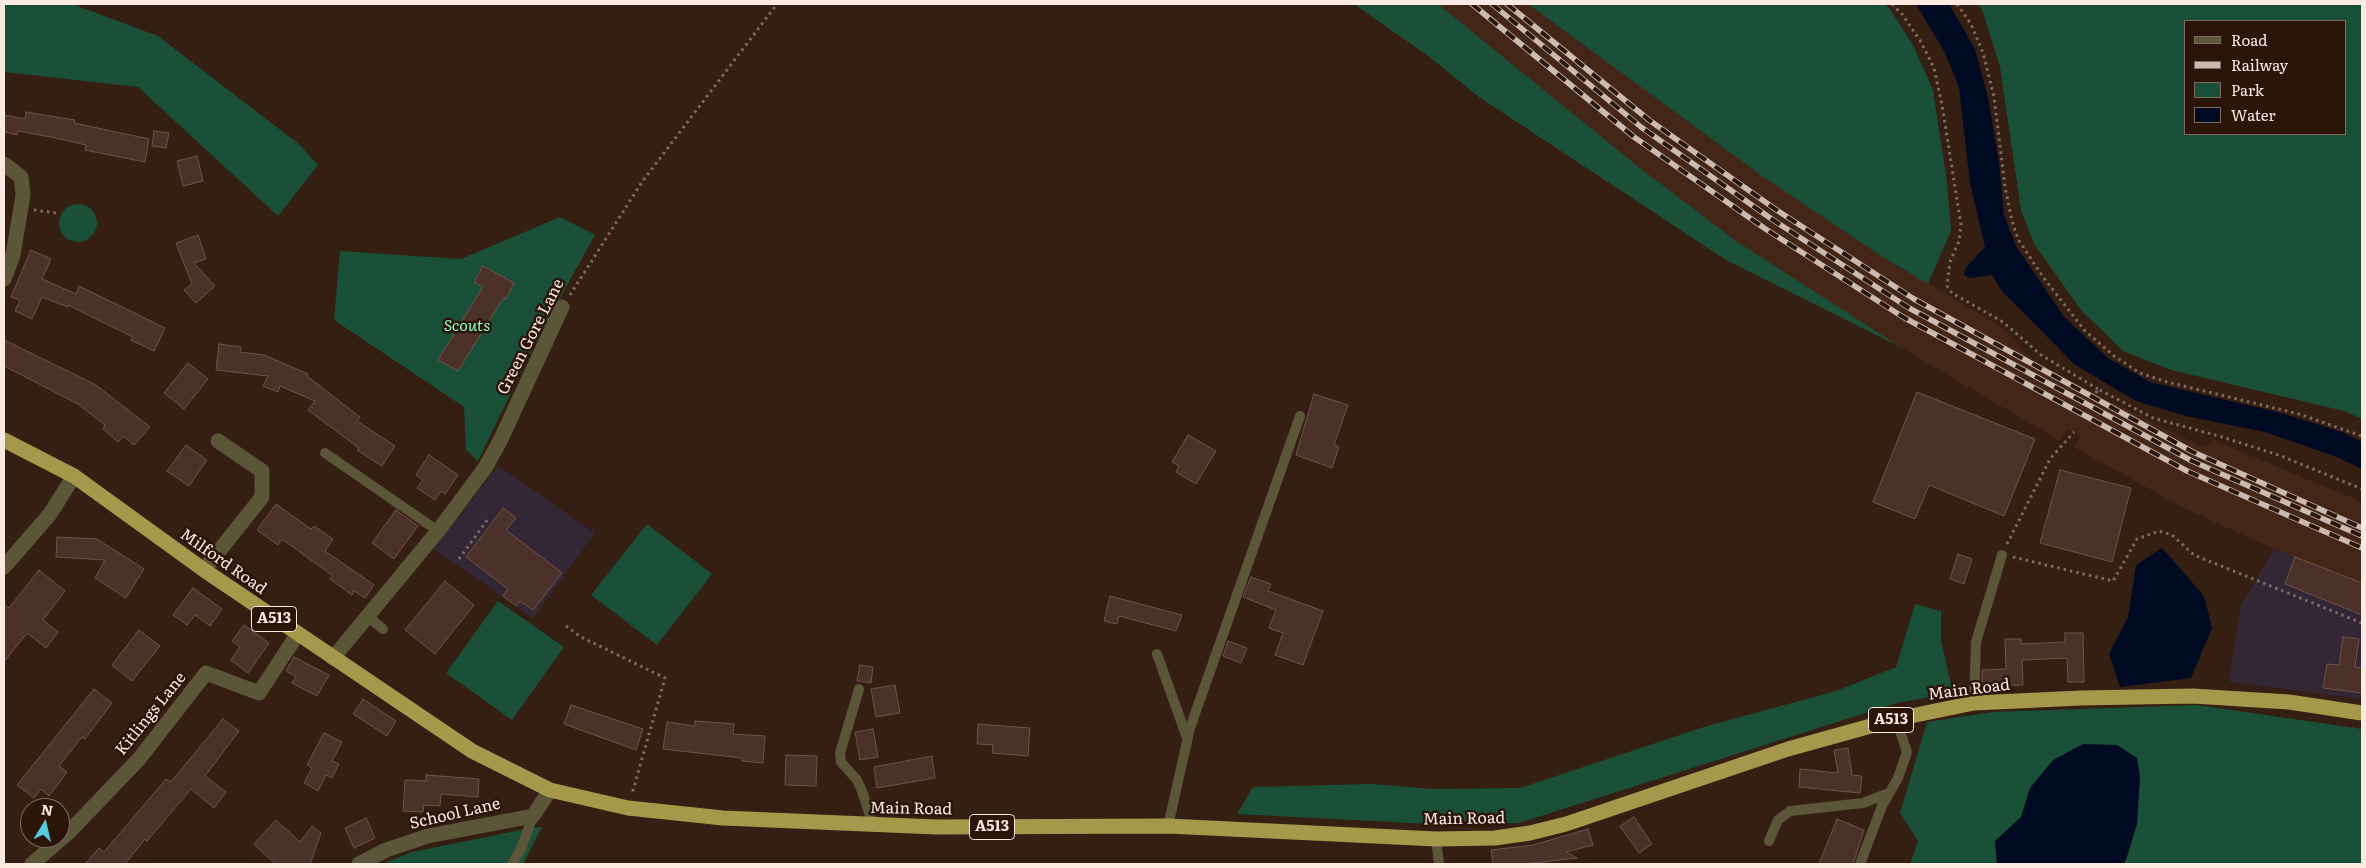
<!DOCTYPE html>
<style>
body{margin:0}
#map{position:relative;width:2366px;height:868px;overflow:hidden;background:#351e12;font-family:Literata,serif}
canvas{display:block}
.frame{position:absolute;inset:0;border:5px solid #faeae2;pointer-events:none}
.legend{position:absolute;left:2184px;top:20px;width:162px;height:115px;box-sizing:border-box;background:#2b1509;border:1px solid #7e6a60;margin:0;padding:6px 9px;list-style:none;font-size:15px;color:#faeae2}
.legend li{display:flex;align-items:center;gap:10px;height:25px}
.legend b{width:25px;border:1px solid #7e6a60}
.north{position:absolute;left:20px;top:798px;width:50px;height:50px;box-sizing:border-box;background:#2b1509;border:1px solid #7e6a60;border-radius:50%;rotate:9deg;font-size:14px;font-weight:700;line-height:20px;text-align:center;color:#faeae2}
.north::after{content:'';display:block;margin:auto;width:18px;height:22px;background:#56c9e1;clip-path:polygon(50% 0,100% 100%,50% 72%,0 100%)}
</style>
<div id="map">
<canvas width="2366" height="868"></canvas>
<div class="frame"></div>
<ul class="legend">
<li><b style="height:6px;background:#5b5638"></b>Road</li>
<li><b style="height:6px;background:#cbbab1"></b>Railway</li>
<li><b style="height:14px;background:#1a5037"></b>Park</li>
<li><b style="height:14px;background:#000a23"></b>Water</li>
</ul>
<div class="north">N</div>
</div>
<script>
const c = document.querySelector('canvas').getContext('2d');
c.lineJoin = 'round';
function paint(path, color) { c.fillStyle = color; c.fill(path, 'evenodd'); }
const shape = rows => new Path2D(rows.map(r => 'M' + r).join(''));
function stroke(path, color, width, dash) { c.strokeStyle = color; c.lineWidth = width; c.lineCap = dash ? 'butt' : 'round'; c.setLineDash(dash || []); c.stroke(path); }
function write(font, color, halo, rows, align = 'center') {
  c.font = font + ' Literata,serif'; c.lineWidth = 5; c.setLineDash([]); c.textBaseline = 'middle'; c.strokeStyle = halo; c.fillStyle = color; for (const [text, x, y, turn = 0] of rows) {
    c.save(); c.translate(x, y); c.rotate((+turn || 0) * Math.PI / 180); c.textAlign = isNaN(turn) ? turn : align; if (halo) c.strokeText(text, 0, 0); c.fillText(text, 0, 0); c.restore();
  }
}
paint(shape([
 [498,466,595,533,533,618,434,549],
 [2274,549,2362,583,2362,699,2229,682,2241,605]
]), '#332736');
paint(shape([
 [1354,4,1528,4,1762,176,1878,254,2000,326,2031,359,2102,397,2205,448,2213,440,2362,502,2362,583,2274,549,2182,507,2074,447,2081,436,2068,429,2060,441,1902,348,1726,260,1479,97,1431,58]
]), '#442617');
paint(shape([
 [4,4,72,4,158,36,300,145,318,165,278,216,138,87,4,72],
 [1354,4,1438,4,1636,165,1736,241,1902,348,1726,260,1479,97,1431,58],
 [1528,4,1884,4,1889,8,1913,45,1933,90,1947,182,1951,231,1928,284,1878,254,1762,176],
 [1977,4,2362,4,2362,419,2344,411,2171,370,2123,351,2081,310,2034,244,2021,210,2000,67,1982,9],
 [2185,21,2345,21,2345,134,2185,134],
 '59 223a19 19 0 1 1 38 0a19 19 0 1 1-38 0Z',
 [560,217,595,235,532,349,478,461,466,450,464,407,334,320,340,251,461,259],
 [647,524,712,574,657,645,591,595],
 [498,601,564,647,512,720,446,673],
 [1915,604,1941,611,1941,640,1953,693,1897,703,1519,823,1449,825,1237,814,1253,787,1371,784,1435,789,1520,788,1707,726,1836,691,1896,667],
 [2197,705,2362,729,2362,864,2123,864,2126,860,2030,788,2021,817,1995,841,1997,864,1910,864,1918,841,1900,813,1927,722,1992,712],
 [542,827,523,864,382,864,412,852,530,828]
]), '#1a5037');
paint(shape([
 [1916,4,1949,4,1975,49,1988,98,1999,163,2004,215,2016,246,2064,317,2108,358,2150,382,2281,413,2342,432,2362,442,2362,469,2337,457,2265,432,2186,416,2136,401,2074,364,2002,291,1992,275,1969,278,1964,275,1966,267,1985,247,1970,183,1959,87,1944,51],
 [2162,548,2204,596,2212,628,2191,678,2120,687,2109,654,2128,617,2136,565],
 [2083,744,2117,745,2137,758,2140,777,2137,824,2126,860,2123,864,1997,864,1995,841,2021,817,2030,788,2053,760]
]), '#000a23');
const building = shape([
 [26,112,75,120,74,123,149,139,145,162,85,150,86,145,51,137,18,131,17,135,4,132,4,115,25,119,26,112],
 [154,131,169,133,166,148,152,146,154,131],
 [197,156,203,181,183,186,177,161,197,156],
 [198,235,206,259,194,263,215,286,196,303,184,290,192,284,176,243,198,235],
 [31,250,51,259,42,279,76,294,79,286,165,328,154,351,131,340,133,337,68,305,68,307,42,297,32,319,15,311,20,300,11,297,31,250],
 [483,266,514,283,506,299,503,298,458,371,438,360,483,287,474,282,483,266],
 [4,340,96,385,150,427,134,445,123,436,118,442,103,429,105,425,78,404,4,366,4,340],
 [219,344,241,347,240,352,264,355,308,374,307,376,360,417,357,421,395,446,382,466,357,450,359,448,308,410,315,401,280,386,278,392,263,386,268,376,216,370,219,344],
 [188,363,208,379,184,409,164,393,188,363],
 [1917,392,2035,439,2004,516,1929,485,1915,519,1873,502,1917,392],
 [1314,394,1348,405,1334,445,1339,447,1332,468,1296,455,1314,394],
 [1188,435,1216,451,1196,484,1176,472,1179,466,1172,462,1188,435],
 [186,445,207,460,189,486,167,471,186,445],
 [429,455,458,475,445,494,441,491,435,500,417,488,423,480,416,475,429,455],
 [2060,470,2131,488,2112,562,2040,543,2060,470],
 [276,504,311,529,314,526,333,539,325,551,374,585,365,598,354,591,352,595,330,579,333,576,282,539,278,545,257,530,276,504],
 [503,508,516,518,506,530,562,573,533,610,520,601,516,606,503,596,508,589,466,557,503,508],
 [396,510,418,526,394,559,372,543,396,510],
 [57,537,97,539,144,569,126,598,95,578,105,560,56,557,57,537],
 [1958,554,1972,559,1964,584,1950,579,1958,554],
 [2295,557,2362,583,2362,615,2285,584,2295,557],
 [39,570,65,591,43,620,58,632,46,648,27,633,4,662,4,604,9,608,39,570],
 [1251,577,1271,584,1268,591,1323,611,1303,665,1275,655,1283,633,1269,628,1276,610,1243,597,1251,577],
 [445,581,474,605,435,654,405,630,445,581],
 [193,588,222,609,210,626,195,615,187,625,173,615,193,588],
 [1110,596,1182,615,1176,631,1119,616,1117,624,1104,621,1110,596],
 [244,625,269,643,248,673,231,660,240,647,232,641,244,625],
 [139,630,160,646,132,681,112,665,139,630],
 [2065,633,2083,633,2084,682,2068,682,2067,658,2022,660,2023,685,1982,686,1982,670,2006,669,2005,639,2021,639,2021,644,2065,642,2065,633],
 [2343,637,2359,639,2355,667,2362,668,2362,693,2323,688,2327,664,2339,665,2343,637],
 [1228,641,1247,648,1241,663,1223,656,1228,641],
 [294,657,329,675,317,696,292,683,296,677,286,671,294,657],
 [860,665,873,667,871,683,857,681,860,665],
 [895,685,900,713,876,717,871,689,895,685],
 [94,689,112,703,85,739,82,737,59,766,67,772,49,796,41,789,34,798,17,785,94,689],
 [363,699,396,721,387,736,353,714,363,699],
 [571,705,643,729,636,750,564,724,571,705],
 [223,719,239,731,205,776,226,792,214,808,191,789,147,841,145,839,125,864,85,864,99,848,104,852,166,779,171,782,223,719],
 [695,721,734,724,733,734,765,736,763,763,742,761,742,758,663,749,667,722,695,726,695,721],
 [978,724,1030,728,1028,756,992,753,993,745,977,744,978,724],
 [873,729,878,757,860,760,855,732,873,729],
 [324,733,342,742,332,761,339,764,332,778,326,775,318,791,304,783,312,768,307,765,324,733],
 [1848,748,1852,775,1862,776,1860,793,1799,787,1800,769,1838,773,1834,750,1848,748],
 [786,755,817,756,816,786,785,785,786,755],
 [932,756,935,778,877,788,874,767,932,756],
 [426,775,479,779,478,797,441,794,440,806,424,805,423,812,403,811,405,780,426,781,426,775],
 [1634,817,1652,844,1639,853,1620,826,1634,817],
 [366,818,375,838,354,848,345,828,366,818],
 [1837,819,1864,830,1853,864,1819,864,1837,819],
 [276,820,300,842,312,826,321,833,310,864,275,864,254,844,276,820],
 [1588,829,1593,845,1566,852,1577,858,1525,864,1493,864,1491,850,1533,845,1588,829]
]);
paint(building, '#4c312a');
stroke(building, '#70534b', 1);
stroke(shape([
 [1892,4,1902,14,1921,42,1934,68,1942,105,1961,225,1959,241,1950,262,1947,286,1952,293,2003,322,2041,355,2098,389],
 [1957,4,1971,24,1983,53,1994,97,2005,187,2012,221,2018,239,2043,277,2085,331,2114,356,2140,373,2167,382,2299,414,2362,436],
 [34,210,56,213],
 [570,295,642,182,777,4],
 [2096,393,2098,389,2153,418,2219,436,2281,456,2362,489],
 [2007,544,2050,459,2074,432],
 [2013,557,2113,581,2137,539,2159,531,2172,535,2194,555,2362,623],
 [459,559,488,519],
 [566,626,581,637,665,678,632,794]
]), '#806b61', 3, [2.5, 4]);
stroke(shape([
 [325,453,438,531],
 [367,616,383,629],
 [1157,654,1187,738],
 [859,689,840,753,841,762,857,780,862,791,873,825],
 [1974,703,1976,642,2002,555],
 [1168,826,1190,728,1300,416],
 [1436,839,1439,864],
 [1769,841,1778,820,1790,811,1863,803,1889,793],
 [512,864,521,849,533,816],
 [1860,864,1882,806,1898,778,1907,752,1896,719]
]), '#5b5638', 10);
stroke(shape([
 [4,164,21,177,23,195,13,255,4,279],
 [4,567,50,514,74,476],
 [204,570,262,497,262,471,218,441],
 [333,658,438,531,485,468,500,441,562,307],
 [32,864,69,832,139,759,206,673,259,693,297,635],
 [359,864,386,850,428,836,533,816,550,790]
]), '#5b5638', 15);
stroke(shape([
 [4,440,74,476,204,570,472,751,550,790,628,808,723,818,936,827,1168,826,1436,839,1495,838,1530,833,1566,824,1788,749,1896,719,1974,703,2081,698,2193,696,2289,702,2362,713]
]), '#a6984a', 15);
const rail = shape([
 [1472,4,1634,137,1767,230,1903,317,2187,471,2362,548],
 [1492,4,1641,127,1773,220,1909,308,2192,461,2362,536],
 [1507,4,1649,120,1778,211,1914,299,2193,452,2362,528]
]);
stroke(rail, '#cbbab1', 5.5);
stroke(rail, '#2b1509', 4, [11]);
for (const [x, y, w] of [
 [274,619,45],
 [1891,720,45],
 [992,827,45]
]) { const box = new Path2D(); box.roundRect(x - w / 2, y - 12.5, w, 25, 4); c.fillStyle = '#2b1509'; c.fill(box); stroke(box, '#faeae2', 1); }
write('bold 15px', '#faeae2', null, [
 ["A513",274,619],
 ["A513",1891,720],
 ["A513",992,827]
]);
write('italic 16px', '#8bfbc3', '#2b1509', [
 ["Scouts",467,326]
]);
write('16px', '#faeae2', '#2b1509', [
 ["Green Gore Lane",531,337,-63],
 ["Milford Road",223,562,35],
 ["Main Road",1969,690,-7],
 ["Kitlings Lane",151,714,-51],
 ["Main Road",911,809,1],
 ["School Lane",455,814,-13],
 ["Main Road",1464,819,-1]
]);
</script>
